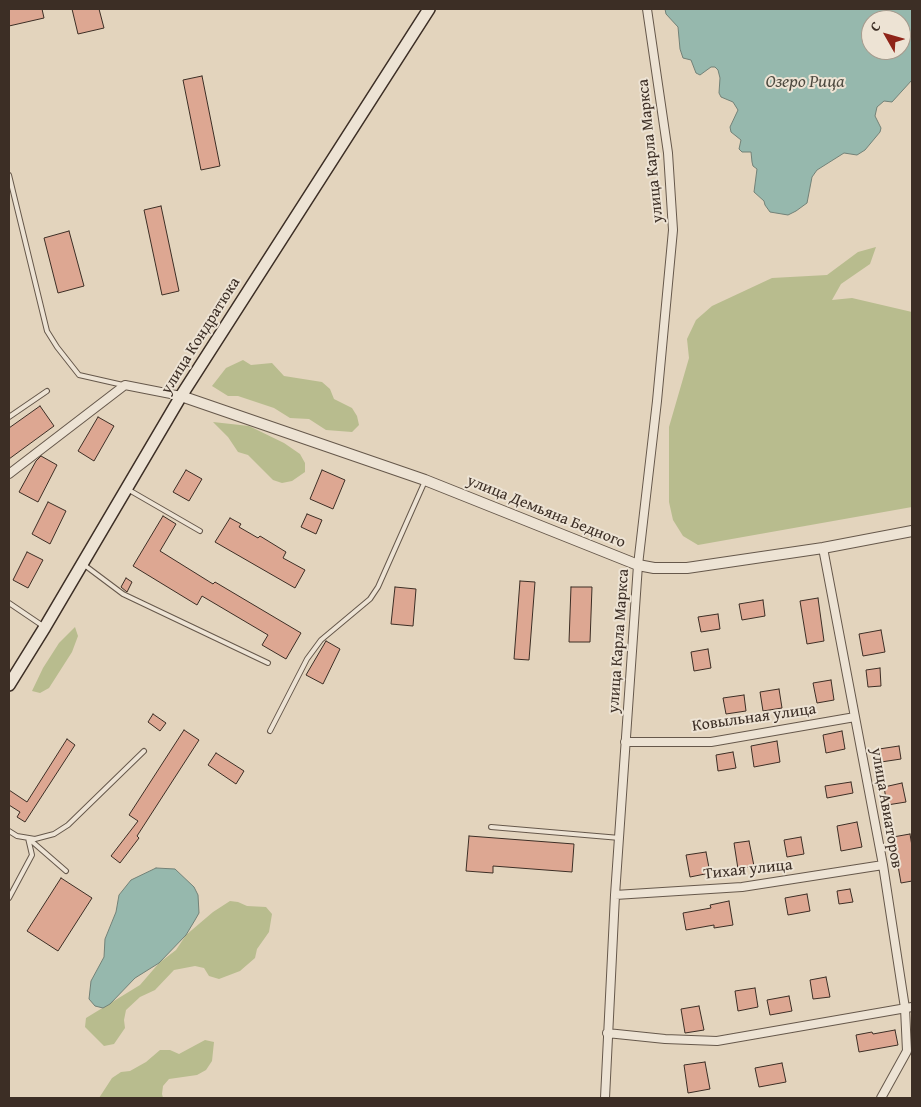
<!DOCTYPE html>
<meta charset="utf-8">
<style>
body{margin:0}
#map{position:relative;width:921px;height:1107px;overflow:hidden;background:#e3d4bd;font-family:"Gentium Book Plus",serif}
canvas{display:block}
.frame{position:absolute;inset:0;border:10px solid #3c2e25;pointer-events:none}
.north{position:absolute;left:861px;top:10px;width:50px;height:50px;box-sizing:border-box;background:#ede3d4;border:1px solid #a69b8e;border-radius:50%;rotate:308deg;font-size:14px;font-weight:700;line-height:20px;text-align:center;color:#3c2e25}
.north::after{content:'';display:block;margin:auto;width:18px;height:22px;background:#8f2418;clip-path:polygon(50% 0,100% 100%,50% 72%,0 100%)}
</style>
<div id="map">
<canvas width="921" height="1107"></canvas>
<div class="frame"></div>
<div class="north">С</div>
</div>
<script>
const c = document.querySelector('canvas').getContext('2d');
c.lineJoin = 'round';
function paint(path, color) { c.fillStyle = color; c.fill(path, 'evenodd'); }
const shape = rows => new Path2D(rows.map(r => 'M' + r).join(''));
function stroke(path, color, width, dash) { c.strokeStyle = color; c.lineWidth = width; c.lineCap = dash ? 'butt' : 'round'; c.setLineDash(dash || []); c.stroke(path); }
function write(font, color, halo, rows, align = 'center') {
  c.font = font + ' "Gentium Book Plus",serif'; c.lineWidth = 4; c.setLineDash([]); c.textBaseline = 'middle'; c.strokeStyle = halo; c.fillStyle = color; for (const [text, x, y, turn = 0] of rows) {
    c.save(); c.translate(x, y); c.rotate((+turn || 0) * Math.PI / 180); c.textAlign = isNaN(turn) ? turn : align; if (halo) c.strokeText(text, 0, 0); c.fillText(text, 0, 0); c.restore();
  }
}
paint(shape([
 [876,247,870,264,841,284,832,300,852,298,912,312,912,507,698,545,683,536,673,520,669,502,669,427,689,358,687,339,696,320,712,306,772,278,827,275,858,252],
 [243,360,251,365,272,363,284,376,322,382,330,389,334,399,352,408,357,416,359,425,352,432,326,430,309,419,290,418,274,408,238,396,228,396,212,386,226,368],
 [213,422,249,426,284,443,300,454,305,463,305,472,292,481,282,483,273,480,248,455,238,452,228,437],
 [75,627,78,636,72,652,49,688,40,693,32,691,43,668,59,643],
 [230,901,238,902,247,906,266,907,272,914,269,932,257,949,255,958,240,971,219,979,209,976,204,968,195,966,174,970,155,990,140,997,126,1010,124,1020,125,1028,114,1044,104,1046,85,1027,86,1018,140,985,159,963,176,950,186,935,213,912],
 [205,1040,214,1042,212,1061,206,1070,197,1075,169,1079,163,1086,162,1094,163,1098,99,1098,112,1078,121,1072,130,1071,146,1062,160,1050,170,1050,179,1054]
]), '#b8bc8e');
const water = shape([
 [665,9,912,9,912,80,892,102,884,101,877,107,875,116,881,128,880,132,865,150,857,155,844,153,817,170,812,177,807,203,796,211,788,215,770,212,765,205,764,201,754,192,757,169,753,166,752,162,751,152,742,152,739,149,741,140,731,132,730,127,738,110,733,102,721,97,719,93,720,78,718,70,715,67,711,67,700,75,696,73,691,60,683,58,680,49,678,27,666,14,665,9],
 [871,20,901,20,901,50,871,50,871,20],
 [156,868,175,869,194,887,198,895,199,913,195,920,186,935,159,963,135,978,110,1004,103,1008,95,1006,89,999,91,981,104,957,105,939,116,912,119,895,131,880,156,868]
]);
paint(water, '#96b8ad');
stroke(water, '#728177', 1);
const building = shape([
 [9,9,42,9,44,18,9,26,9,9],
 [72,9,99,9,104,28,78,34,72,9],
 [202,76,220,166,201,170,183,80,202,76],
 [161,206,179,291,162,295,144,210,161,206],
 [69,231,84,286,58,293,44,238,69,231],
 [40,406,54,426,9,459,9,428,40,406],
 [98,417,114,426,94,461,78,451,98,417],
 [41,456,57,465,38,502,19,492,36,461,41,456],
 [186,470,202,479,189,501,173,492,186,470],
 [322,470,345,480,333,509,310,499,322,470],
 [48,502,66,511,50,544,32,534,48,502],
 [307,514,322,520,316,534,301,527,307,514],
 [163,516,176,524,160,551,213,584,215,582,301,633,286,659,262,645,268,635,202,596,197,605,133,566,163,516],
 [230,518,241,524,239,527,258,538,260,536,286,552,283,558,305,570,295,588,215,542,230,518],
 [27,552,43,560,28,588,13,580,27,552],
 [126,578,132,582,127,592,121,587,126,578],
 [520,581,535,582,529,660,514,659,520,581],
 [395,587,416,589,413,626,391,624,395,587],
 [571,587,592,587,590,642,569,642,571,587],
 [818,598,824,641,807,644,800,601,818,598],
 [763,600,765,616,742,620,739,604,763,600],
 [718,614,720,629,701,632,698,617,718,614],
 [881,630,885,652,863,656,859,634,881,630],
 [326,641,340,649,323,684,306,675,326,641],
 [708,649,711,668,694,671,691,652,708,649],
 [880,668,881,686,868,687,866,670,880,668],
 [831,680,834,700,817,703,813,683,831,680],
 [779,689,782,708,763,711,760,692,779,689],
 [744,695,746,711,726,714,723,698,744,695],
 [153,714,166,723,160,731,148,722,153,714],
 [184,730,199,740,137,836,139,838,120,863,111,856,138,821,129,815,184,730],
 [842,731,845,749,826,753,823,735,842,731],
 [67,739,75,745,25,822,17,817,20,812,9,805,9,790,27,802,67,739],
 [777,741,780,762,754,767,751,746,777,741],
 [899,746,901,759,881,762,879,749,899,746],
 [733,752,736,768,718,771,716,755,733,752],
 [216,753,244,771,236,784,208,765,216,753],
 [851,782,853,793,827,798,825,786,851,782],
 [902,783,906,802,887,805,884,787,902,783],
 [857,822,862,847,841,851,837,826,857,822],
 [910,834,912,846,912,881,901,883,893,837,910,834],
 [469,836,574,844,572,872,493,866,493,873,466,871,469,836],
 [801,837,804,854,787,857,784,840,801,837],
 [749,841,754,866,738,869,734,843,749,841],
 [706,852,710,873,690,877,686,855,706,852],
 [61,878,92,898,58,951,27,931,61,878],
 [850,889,853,902,839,904,837,891,850,889],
 [807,894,810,911,788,915,785,898,807,894],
 [729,901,733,925,714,928,714,925,686,930,683,913,711,908,710,905,729,901],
 [826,977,830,997,813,999,810,980,826,977],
 [755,988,758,1007,738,1011,735,991,755,988],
 [789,996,792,1011,770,1015,767,1000,789,996],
 [699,1006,704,1030,685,1033,681,1009,699,1006],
 [895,1030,898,1045,859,1052,856,1035,872,1032,873,1034,895,1030],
 [705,1062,710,1089,688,1093,684,1065,705,1062],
 [782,1063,786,1082,759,1087,755,1068,782,1063]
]);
paint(building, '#dda792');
stroke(building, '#3c2e25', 1);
const service = shape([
 [9,175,47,331,57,347,79,375,123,385],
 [9,417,47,391],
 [129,490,200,531],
 [83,564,123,594,268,663],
 [9,603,43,626],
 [270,731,307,659,321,640,370,599,378,587,425,481],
 [491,827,620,838],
 [9,831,17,836,35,839,54,834,68,825,144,751],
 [28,838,66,871],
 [9,898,32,855,28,838]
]);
const minor = shape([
 [9,474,125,385,181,396],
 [823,548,883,865,905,1008,907,1051,881,1098],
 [625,742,711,742,855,717],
 [615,895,742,887,883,865],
 [607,1033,665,1039,717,1041,912,1007],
 [605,1098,615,895,638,565,657,401,673,230,668,153,647,9]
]);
const tertiary = shape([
 [181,396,425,480,638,565,654,568,687,568,823,548,912,531]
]);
const secondary = shape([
 [9,685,45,627,181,396,429,9]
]);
stroke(service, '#66584b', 6);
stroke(minor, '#66584b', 10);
stroke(tertiary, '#66584b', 12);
stroke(secondary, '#3c2e25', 14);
stroke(service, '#ede3d4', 4);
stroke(minor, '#ede3d4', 8);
stroke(tertiary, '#ede3d4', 10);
stroke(secondary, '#ede3d4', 11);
write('16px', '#3c2e25', '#ede3d4', [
 ["улица Карла Маркса",651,151,-96],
 ["улица Кондратюка",201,336,-58],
 ["улица Демьяна Бедного",546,512,22],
 ["улица Карла Маркса",619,641,-86],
 ["Ковыльная улица",754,718,-8],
 ["улица Авиаторов",886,808,80],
 ["Тихая улица",748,870,-6]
]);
write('italic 18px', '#4e4a40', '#ede3d4', [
 ["Озеро Рица",805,82]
]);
</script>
